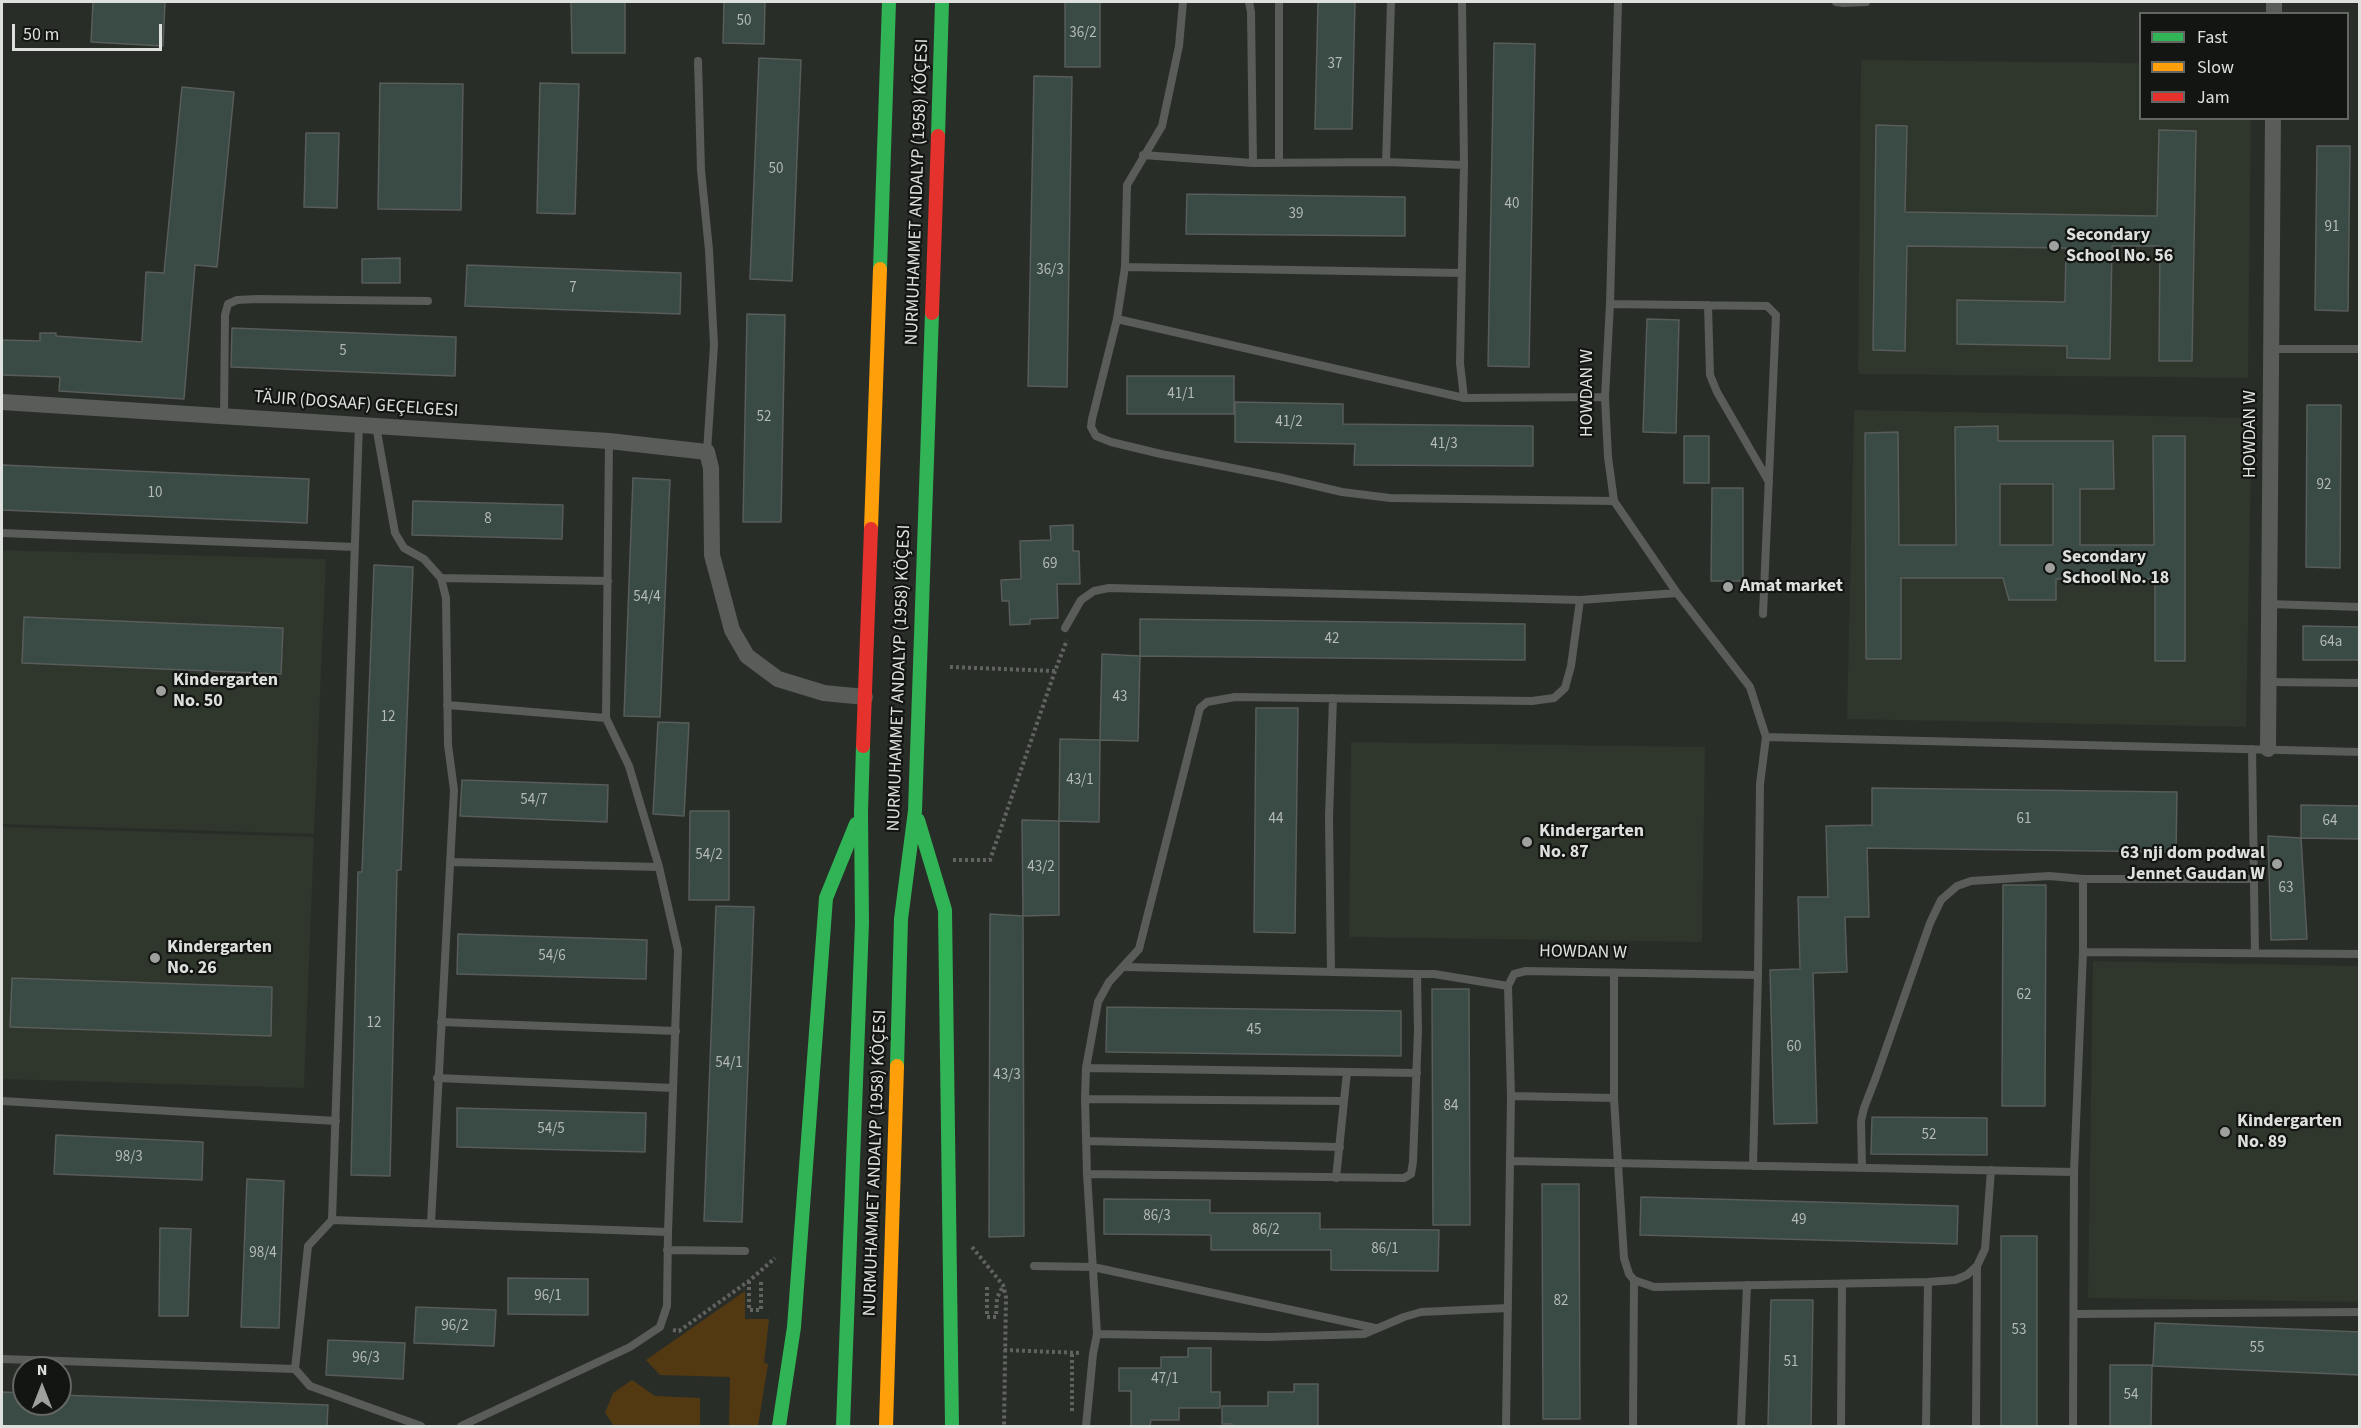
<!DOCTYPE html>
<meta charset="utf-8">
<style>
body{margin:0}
#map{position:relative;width:2361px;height:1428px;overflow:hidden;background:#292d28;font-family:"Source Sans 3",sans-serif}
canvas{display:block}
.frame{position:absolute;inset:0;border:3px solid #dde0dc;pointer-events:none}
.legend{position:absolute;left:2139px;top:12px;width:210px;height:108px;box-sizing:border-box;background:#131512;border:2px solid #646663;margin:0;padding:8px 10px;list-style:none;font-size:18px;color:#dde0dc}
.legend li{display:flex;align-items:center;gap:12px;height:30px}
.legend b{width:30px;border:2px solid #646663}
.north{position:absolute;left:12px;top:1356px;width:60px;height:60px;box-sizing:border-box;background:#131512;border:2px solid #646663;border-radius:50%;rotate:0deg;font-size:16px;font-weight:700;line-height:24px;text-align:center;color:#dde0dc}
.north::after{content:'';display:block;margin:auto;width:21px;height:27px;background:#9ea19d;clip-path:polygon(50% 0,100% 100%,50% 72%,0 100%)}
.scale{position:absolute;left:12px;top:24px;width:150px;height:27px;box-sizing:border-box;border:3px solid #dde0dc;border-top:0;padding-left:8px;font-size:18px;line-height:21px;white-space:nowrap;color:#dde0dc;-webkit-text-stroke:4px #131512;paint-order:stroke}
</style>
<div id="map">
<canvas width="2361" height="1428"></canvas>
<div class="frame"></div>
<ul class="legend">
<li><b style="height:8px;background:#30b455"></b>Fast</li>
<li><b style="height:8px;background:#ff9f0a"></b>Slow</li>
<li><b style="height:8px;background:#e5322d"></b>Jam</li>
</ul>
<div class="north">N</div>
<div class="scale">50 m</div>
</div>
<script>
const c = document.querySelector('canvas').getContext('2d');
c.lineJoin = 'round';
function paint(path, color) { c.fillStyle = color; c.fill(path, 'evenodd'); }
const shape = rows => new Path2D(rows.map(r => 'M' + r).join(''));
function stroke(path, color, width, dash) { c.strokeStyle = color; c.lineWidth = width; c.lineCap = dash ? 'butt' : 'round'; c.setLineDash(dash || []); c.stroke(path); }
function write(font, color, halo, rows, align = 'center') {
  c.font = font + ' "Source Sans 3",sans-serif'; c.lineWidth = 4.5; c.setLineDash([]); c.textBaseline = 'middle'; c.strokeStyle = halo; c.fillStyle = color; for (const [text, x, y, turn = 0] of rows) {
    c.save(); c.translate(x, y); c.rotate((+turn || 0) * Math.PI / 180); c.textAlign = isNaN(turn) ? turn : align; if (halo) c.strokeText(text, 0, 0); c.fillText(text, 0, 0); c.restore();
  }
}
paint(shape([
 [1861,60,2140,63,2140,118,2251,119,2248,378,1858,374],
 [1854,410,2252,418,2246,727,1847,719],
 [2,550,326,559,314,834,2,824],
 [1351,742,1705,747,1702,942,1349,937],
 [2,827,314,837,304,1088,2,1079],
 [2093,961,2359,966,2359,1302,2088,1298]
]), '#2f362c');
paint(shape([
 [745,1291,745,1319,769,1319,764,1363,768,1364,758,1426,729,1426,730,1377,660,1375,646,1360],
 [632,1380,655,1396,700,1398,700,1426,614,1426,605,1413,613,1393]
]), '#533912');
const building = shape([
 [93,2,165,2,163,46,91,42,93,2],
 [571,2,625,2,625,53,572,53,571,2],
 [724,2,765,2,764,44,723,43,724,2],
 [1065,2,1100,2,1100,67,1065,67,1065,2],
 [1318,2,1355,2,1352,129,1315,129,1318,2],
 [1494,43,1535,44,1529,367,1488,366,1494,43],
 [759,58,801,60,792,281,750,279,759,58],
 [1034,76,1072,77,1067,387,1028,386,1034,76],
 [380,83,463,84,461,210,378,209,380,83],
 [540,83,579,84,575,214,537,213,540,83],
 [182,87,234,92,217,267,195,265,184,399,59,391,60,377,2,375,2,340,40,341,40,333,56,333,56,336,142,342,146,272,164,273,182,87],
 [1876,125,1907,126,1905,212,2157,216,2159,130,2196,131,2192,361,2159,361,2160,246,2112,246,2110,359,2067,358,2067,346,1957,344,1957,300,2065,302,2066,248,1907,246,1905,351,1873,350,1876,125],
 [306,133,339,133,337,208,304,207,306,133],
 [2317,146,2350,146,2348,311,2315,310,2317,146],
 [1187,194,1405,197,1405,236,1186,234,1187,194],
 [400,258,400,283,362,283,362,259,400,258],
 [467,265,681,273,680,314,465,306,467,265],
 [747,314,785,315,781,522,743,522,747,314],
 [1647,319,1679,320,1676,433,1643,432,1647,319],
 [232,328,456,337,455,376,231,367,232,328],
 [1127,376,1234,376,1234,414,1127,414,1127,376],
 [1235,402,1343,404,1343,424,1533,426,1533,466,1354,465,1355,444,1235,442,1235,402],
 [2307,405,2341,405,2340,568,2306,567,2307,405],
 [1998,426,1998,441,2113,441,2114,489,2080,489,2080,545,2154,545,2153,436,2185,436,2185,661,2155,661,2155,579,2056,579,2056,600,2009,600,2003,578,1901,578,1901,659,1866,659,1865,433,1898,432,1899,545,1956,545,1955,427,1998,426],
 [2000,484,2053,484,2053,545,2000,545,2000,484],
 [1684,436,1709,436,1709,483,1684,483,1684,436],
 [2,465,309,479,307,523,2,510,2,465],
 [633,478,670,480,660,717,624,716,633,478],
 [1712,488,1743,488,1743,581,1711,581,1712,488],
 [413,501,563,505,562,539,412,535,413,501],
 [1073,525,1073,551,1079,551,1080,584,1057,584,1058,618,1030,619,1030,624,1010,625,1009,601,1002,601,1001,580,1021,579,1020,541,1051,540,1050,526,1073,525],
 [374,565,413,567,401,870,397,870,390,1176,351,1175,358,872,362,872,374,565],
 [24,617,283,628,281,674,22,663,24,617],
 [1140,619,1525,624,1525,660,1140,656,1140,619],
 [2303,626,2360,627,2360,660,2303,660,2303,626],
 [1102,654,1140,656,1138,741,1100,740,1102,654],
 [1256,708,1298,708,1295,933,1254,932,1256,708],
 [658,722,689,723,684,816,653,814,658,722],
 [1060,739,1100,740,1099,822,1059,821,1060,739],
 [462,780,608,785,607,822,460,816,462,780],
 [1872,788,2177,792,2176,852,1867,848,1869,917,1845,917,1847,972,1813,973,1817,1123,1774,1124,1770,970,1800,969,1798,897,1828,897,1826,826,1872,825,1872,788],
 [2301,805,2360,806,2360,839,2301,838,2301,805],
 [690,811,729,811,729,900,689,900,690,811],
 [1022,820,1059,821,1059,915,1023,916,1022,820],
 [2268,836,2301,838,2307,939,2271,940,2268,836],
 [2003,885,2046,885,2045,1106,2002,1106,2003,885],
 [716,906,754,907,742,1222,704,1221,716,906],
 [990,914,1023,916,1024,1236,989,1237,990,914],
 [458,934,647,940,646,979,457,974,458,934],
 [12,978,272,987,271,1036,10,1027,12,978],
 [1432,989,1469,989,1470,1225,1433,1225,1432,989],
 [1107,1007,1401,1011,1401,1056,1106,1052,1107,1007],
 [457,1108,646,1113,645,1152,457,1147,457,1108],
 [1872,1117,1987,1118,1987,1155,1871,1154,1872,1117],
 [56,1135,203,1142,202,1180,54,1174,56,1135],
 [247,1179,284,1181,279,1328,241,1327,247,1179],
 [1542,1184,1579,1184,1580,1419,1543,1419,1542,1184],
 [1641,1197,1958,1206,1957,1244,1640,1235,1641,1197],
 [1104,1199,1210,1200,1210,1213,1320,1213,1320,1229,1439,1230,1438,1271,1331,1270,1331,1250,1211,1250,1211,1235,1104,1234,1104,1199],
 [160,1228,191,1229,188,1316,159,1316,160,1228],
 [2001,1236,2037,1236,2037,1426,2001,1426,2001,1236],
 [508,1278,588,1279,588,1315,508,1314,508,1278],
 [1771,1300,1813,1300,1811,1426,1768,1426,1771,1300],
 [416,1307,496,1310,494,1346,414,1343,416,1307],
 [2155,1323,2360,1332,2360,1375,2153,1366,2155,1323],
 [328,1340,405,1343,403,1379,326,1375,328,1340],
 [1188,1348,1211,1348,1211,1392,1220,1392,1220,1408,1179,1408,1179,1420,1151,1420,1150,1426,1131,1426,1131,1391,1119,1391,1119,1368,1161,1368,1161,1357,1188,1357,1188,1348],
 [2110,1365,2152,1365,2151,1426,2110,1426,2110,1365],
 [1294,1384,1318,1384,1318,1426,1232,1426,1232,1424,1222,1424,1222,1406,1268,1406,1268,1392,1294,1392,1294,1384],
 [2,1392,24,1393,24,1404,60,1404,60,1395,328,1405,327,1426,2,1426,2,1392]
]);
paint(building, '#3a4a44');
stroke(building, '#585c5a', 1.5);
stroke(shape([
 [950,667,1055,671,1067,640],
 [953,860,990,860,1055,671],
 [972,1247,1003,1285,1006,1297,1004,1426],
 [749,1281,749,1310,761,1310,761,1281],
 [987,1287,987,1317,996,1317,997,1298,1003,1286],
 [673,1330,679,1331,749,1281,775,1258],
 [1004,1350,1081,1353],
 [1072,1411,1072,1352]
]), '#616361', 4, [3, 3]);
stroke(shape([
 [1183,2,1179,46,1162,126,1127,185,1125,267,1117,319,1092,419,1091,427,1096,436,1111,442,1161,454,1278,477,1342,492,1390,498,1614,501],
 [1249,2,1251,12,1253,163],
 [1391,2,1386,162,1464,165,1460,363,1464,398,1605,397],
 [1462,2,1464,165],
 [1618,2,1610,304,1605,397,1608,457,1614,501,1677,593,1750,687,1766,737,2360,752],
 [1836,2,1843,3,1866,2],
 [698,61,701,170,709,250,714,345,707,452],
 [1143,155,1253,163,1386,162],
 [1279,163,1279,2],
 [1125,267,1461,273],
 [1610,304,1767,306,1776,315,1763,614],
 [1708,305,1710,375,1717,392,1769,482],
 [1117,319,1464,398],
 [2271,349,2360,349],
 [224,416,225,315,228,304,237,300,257,299,428,301],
 [359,424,332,1220,668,1232,667,1306,660,1327,630,1347,461,1426],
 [376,426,395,533,404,548,424,559,441,578,446,598,448,745,454,790,431,1223],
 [609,441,606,718,629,766,659,867,678,950,668,1232],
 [2,533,355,547],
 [441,578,608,581],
 [2269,604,2360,607],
 [1065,628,1081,600,1094,591,1109,588,1580,600,1677,593],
 [2269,682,2360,683],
 [447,705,606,718],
 [2252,749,2255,953],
 [450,862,659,867],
 [2083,879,2254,879],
 [2083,952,2360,954],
 [1125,967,1417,974],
 [1331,972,1329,817,1333,698],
 [1614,974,1614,1098,1618,1164,1624,1258,1629,1274,1634,1280,1654,1287,1928,1282,1955,1280,1967,1275,1977,1266,1985,1249,1991,1170],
 [441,1022,676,1031],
 [1086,1068,1417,1073],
 [437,1078,673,1088],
 [1511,1096,1614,1098],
 [1085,1099,1344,1101],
 [2,1101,336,1121],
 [1086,1141,1340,1147],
 [1510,1161,2074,1172],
 [1753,1166,1758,975],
 [1862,1168,1861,1121,1864,1108,1876,1077,1930,923,1941,900,1957,886,1971,881,2049,876,2083,879,2083,952,2074,1172,2073,1426],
 [1087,1174,1404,1178,1411,1174,1413,1162,1418,1031,1417,974,1434,974,1508,986],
 [1336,1178,1347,1072],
 [332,1220,308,1246,295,1369,310,1386,421,1426],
 [667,1250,745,1251],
 [1034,1266,1093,1267,1375,1328],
 [1508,1308,1421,1312,1404,1317,1364,1334,1267,1337,1097,1334,1087,1174,1085,1099,1086,1068,1098,1002,1109,982,1139,949,1200,708,1207,702,1235,697,1532,701,1554,698,1565,688,1571,666,1580,600],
 [2074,1314,2360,1312],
 [2,1359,295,1369],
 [1086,1426,1093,1354,1097,1334],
 [1506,1426,1511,1096,1508,986,1514,974,1526,971,1758,975,1760,784,1766,737],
 [1633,1426,1634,1280],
 [1741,1426,1747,1285],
 [1841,1426,1842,1284],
 [1926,1426,1928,1282],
 [1976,1426,1977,1266]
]), '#595c59', 8);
stroke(shape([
 [2274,14,2274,2],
 [2,402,609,441,707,452,711,468,712,555,732,630,747,656,778,679,824,693,865,697],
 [2268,749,2273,118]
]), '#595c59', 16);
stroke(shape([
 [938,136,942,2],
 [880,269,889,2],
 [918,820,945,910,952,1426],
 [897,1066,901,919,915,811,932,313],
 [779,1426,794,1327,826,898,856,824],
 [843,1426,862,923,861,812,863,746]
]), '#30b455', 14);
stroke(shape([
 [871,529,880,269],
 [886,1426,897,1066]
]), '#ff9f0a', 14);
stroke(shape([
 [932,313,938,136],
 [863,746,871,529]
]), '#e5322d', 14);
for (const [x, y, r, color] of [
 [2054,246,6,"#9ea19d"],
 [2050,568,6,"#9ea19d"],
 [1728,587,6,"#9ea19d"],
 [161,691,6,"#9ea19d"],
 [1527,842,6,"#9ea19d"],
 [2277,864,6,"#9ea19d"],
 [155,958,6,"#9ea19d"],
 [2225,1132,6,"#9ea19d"]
]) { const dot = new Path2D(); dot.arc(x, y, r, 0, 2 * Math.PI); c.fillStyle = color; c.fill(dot); stroke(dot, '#131512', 2); }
write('15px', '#b4bab6', null, [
 ["50",744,22],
 ["36/2",1083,34],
 ["37",1335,65],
 ["50",776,170],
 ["40",1512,205],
 ["39",1296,215],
 ["91",2332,228],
 ["36/3",1050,271],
 ["7",573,289],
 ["5",343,352],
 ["41/1",1181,395],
 ["52",764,418],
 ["41/2",1289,423],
 ["41/3",1444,445],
 ["92",2324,486],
 ["10",155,494],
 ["8",488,520],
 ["69",1050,565],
 ["54/4",647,598],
 ["42",1332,640],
 ["64a",2331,643],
 ["43",1120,698],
 ["12",388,718],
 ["43/1",1080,781],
 ["54/7",534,801],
 ["44",1276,820],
 ["61",2024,820],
 ["64",2330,822],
 ["54/2",709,856],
 ["43/2",1041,868],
 ["63",2286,889],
 ["54/6",552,957],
 ["62",2024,996],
 ["12",374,1024],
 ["45",1254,1031],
 ["60",1794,1048],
 ["54/1",729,1064],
 ["43/3",1007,1076],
 ["84",1451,1107],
 ["54/5",551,1130],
 ["52",1929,1136],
 ["98/3",129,1158],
 ["86/3",1157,1217],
 ["49",1799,1221],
 ["86/2",1266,1231],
 ["86/1",1385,1250],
 ["98/4",263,1254],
 ["96/1",548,1297],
 ["82",1561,1302],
 ["96/2",455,1327],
 ["53",2019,1331],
 ["55",2257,1349],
 ["96/3",366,1359],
 ["51",1791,1363],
 ["47/1",1165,1380],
 ["54",2131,1396]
]);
write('18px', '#dde0dc', '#131512', [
 ["NURMUHAMMET ANDALYP (1958) KÖÇESI",918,192,-88],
 ["HOWDAN W",1588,393,-90],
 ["TÄJIR (DOSAAF) GEÇELGESI",356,405,4],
 ["HOWDAN W",2251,434,-90],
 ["NURMUHAMMET ANDALYP (1958) KÖÇESI",900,678,-88],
 ["HOWDAN W",1583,953,1],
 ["NURMUHAMMET ANDALYP (1958) KÖÇESI",876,1163,-88]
]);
write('bold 18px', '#dde0dc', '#131512', [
 ["Secondary",2066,236],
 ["School No. 56",2066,257],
 ["Secondary",2062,558],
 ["School No. 18",2062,579],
 ["Amat market",1740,587],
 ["Kindergarten",173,681],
 ["No. 50",173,702],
 ["Kindergarten",1539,832],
 ["No. 87",1539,853],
 ["63 nji dom podwal",2265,854,"right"],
 ["Jennet Gaudan W",2265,875,"right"],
 ["Kindergarten",167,948],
 ["No. 26",167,969],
 ["Kindergarten",2237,1122],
 ["No. 89",2237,1143]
], 'left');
</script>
